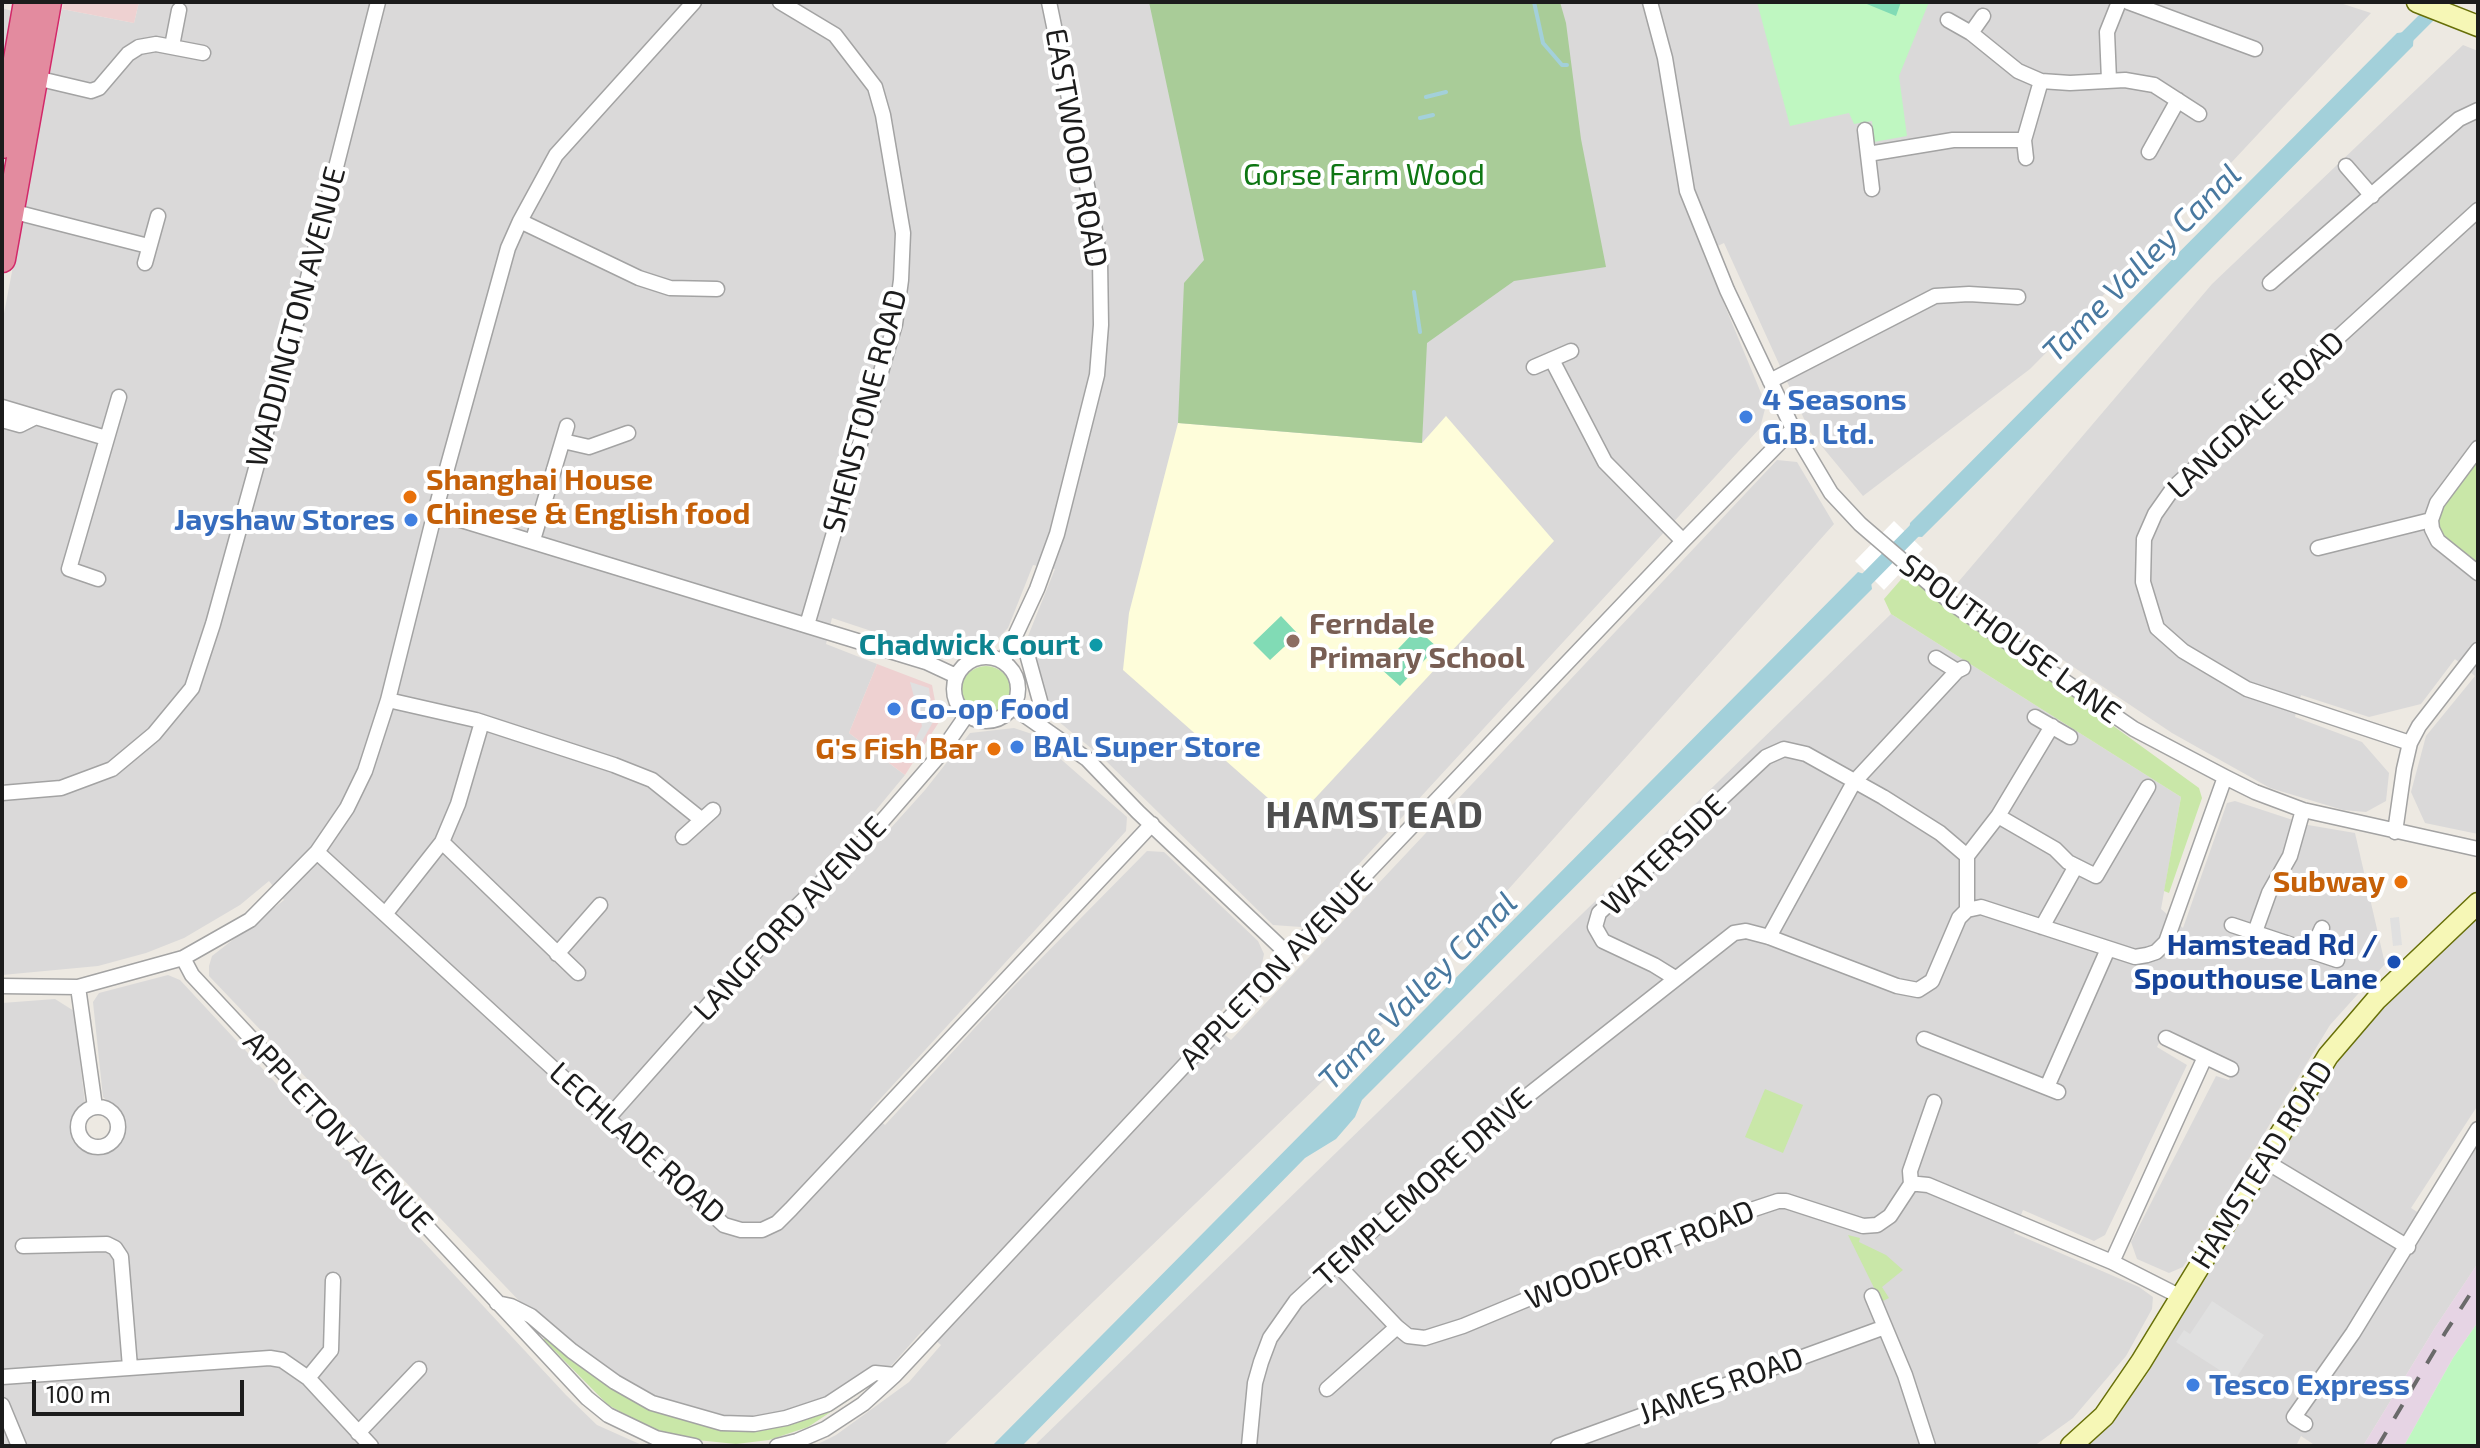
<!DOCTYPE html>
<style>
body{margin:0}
#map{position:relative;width:2480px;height:1448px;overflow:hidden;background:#ede9e2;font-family:"Exo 2",sans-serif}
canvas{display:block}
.frame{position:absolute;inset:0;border:4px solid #1c1c1c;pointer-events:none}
.scale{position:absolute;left:32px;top:1380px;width:212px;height:36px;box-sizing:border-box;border:4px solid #1c1c1c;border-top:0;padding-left:10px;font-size:24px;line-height:28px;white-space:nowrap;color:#1c1c1c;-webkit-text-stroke:6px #fff;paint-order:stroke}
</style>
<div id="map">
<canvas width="2480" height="1448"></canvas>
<div class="frame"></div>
<div class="scale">100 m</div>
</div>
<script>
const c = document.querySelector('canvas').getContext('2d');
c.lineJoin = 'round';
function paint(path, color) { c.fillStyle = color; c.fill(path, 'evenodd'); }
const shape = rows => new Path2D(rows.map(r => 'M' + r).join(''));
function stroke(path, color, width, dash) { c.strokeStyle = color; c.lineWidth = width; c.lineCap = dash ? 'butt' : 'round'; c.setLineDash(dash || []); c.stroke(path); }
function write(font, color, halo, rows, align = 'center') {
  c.font = font + ' "Exo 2",sans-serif'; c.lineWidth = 8; c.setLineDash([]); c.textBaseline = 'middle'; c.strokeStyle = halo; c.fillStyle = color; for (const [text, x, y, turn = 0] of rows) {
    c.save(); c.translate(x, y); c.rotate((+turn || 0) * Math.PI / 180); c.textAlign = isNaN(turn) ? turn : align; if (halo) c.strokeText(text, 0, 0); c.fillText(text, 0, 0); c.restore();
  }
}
paint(shape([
 [139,2,2337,2,2371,13,2174,224,2030,369,1863,496,1810,432,1724,243,1703,253,1766,405,1760,428,1301,927,1273,925,1103,758,1030,698,1020,656,1055,569,1033,565,1008,628,993,644,966,650,950,657,832,618,826,644,877,664,849,733,905,775,853,838,872,849,925,790,970,733,1014,728,1032,734,1127,817,1126,831,870,1110,885,1125,1008,992,1147,851,1164,852,1258,941,1264,954,1261,968,1210,1023,1231,1040,1777,460,1797,462,1834,524,1424,984,943,1446,814,1446,836,1435,909,1382,941,1345,923,1330,891,1366,873,1368,852,1384,803,1411,757,1417,717,1417,677,1409,629,1386,525,1307,209,976,209,966,212,956,284,900,269,881,240,905,184,938,146,953,98,966,2,975,2,799,5,784,2,783,2,324,62,9,134,23],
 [2,8,12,11,2,72],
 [2463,45,2478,51,2478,834,2425,823,2411,792,2426,736,2475,676,2455,659,2421,704,2369,717,2301,695,2295,717,2362,742,2389,773,2386,801,2366,812,2343,810,2270,788,2172,733,1954,587,2212,284],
 [1891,614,2181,797,2161,909,2183,928,2227,803,2235,801,2308,825,2355,833,2385,964,2330,1025,2183,1267,2169,1273,2137,1259,2131,1242,2216,1076,2229,1080,2236,1063,2166,1029,2157,1047,2187,1065,2105,1235,2094,1241,2023,1210,2014,1233,2139,1287,2153,1297,2152,1309,2126,1356,2073,1418,2034,1446,1034,1446],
 [2478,917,2478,1105,2411,1208,2431,1221,2478,1145,2478,1263,2436,1326,2363,1446,2316,1446,2301,1436,2296,1446,2085,1446,2144,1379,2349,1044,2399,988],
 [168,975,180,980,566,1395,597,1425,644,1446,2,1446,2,1003,55,999,74,1011,85,1103,75,1117,73,1137,87,1151,99,1154,111,1152,123,1136,125,1122,117,1109,103,1097,93,1002,99,993]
]), '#dad9d9');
paint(shape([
 [64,2,139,2,134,23,62,9],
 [877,664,932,685,939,722,905,775,849,733]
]), '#eed1d1');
paint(shape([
 [2478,1263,2478,1322,2453,1358,2404,1446,2363,1446,2436,1326]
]), '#e6d4e4');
paint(shape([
 [1446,416,1554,541,1294,821,1123,670,1129,613,1178,423,1422,443]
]), '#fefdda');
paint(shape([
 [2478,461,2478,565,2442,536,2438,523,2440,509],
 [1905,575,2199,788,2202,798,2169,893,2164,891,2181,797,1891,614,1884,599],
 '961 691a25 25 0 1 1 50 0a25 25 0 1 1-50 0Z',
 [1765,1089,1803,1105,1783,1153,1745,1137],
 [1848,1235,1860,1238,1859,1242,1886,1255,1903,1270,1882,1287,1889,1298,1881,1302],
 [547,1338,659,1410,766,1428,869,1382,873,1384,808,1427,769,1440,736,1444,687,1439,649,1427,608,1405,543,1339]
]), '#c9e7a8');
paint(shape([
 [1149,2,1560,2,1566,23,1581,139,1606,267,1514,281,1427,343,1422,443,1178,423,1184,283,1204,260]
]), '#a9cc98');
paint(shape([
 [1757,2,1929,2,1899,76,1907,136,1874,142,1872,121,1854,124,1849,113,1790,126],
 [2478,1322,2478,1446,2404,1446,2453,1358]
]), '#bff7c1');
paint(shape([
 [1862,2,1901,2,1896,16],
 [1281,616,1298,634,1270,660,1253,643],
 [1417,629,1437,647,1400,686,1380,668]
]), '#81dbb5');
paint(shape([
 [910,682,929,688,933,722,913,757,908,753,922,726],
 [2399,917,2402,945,2393,946,2390,918],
 [2212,1301,2264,1335,2235,1380,2176,1342,2184,1330,2190,1334]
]), '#e0e0e0');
paint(shape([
 [2414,31,2413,46,2154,306,1922,537,1909,536,1910,523,2397,33],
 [1858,572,1870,576,1872,589,1362,1100,1355,1117,1336,1139,1305,1158,1022,1446,992,1446]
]), '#a3d0da');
paint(shape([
 [1894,521,1923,549,1884,590,1855,561]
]), '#fff');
stroke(shape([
 [1534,2,1543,43,1562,65,1567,65],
 [1426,97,1446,92],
 [1420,118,1433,115],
 [1414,292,1420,332]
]), '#a3d0da', 4);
stroke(shape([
 [2400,44,2439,5],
 [1858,588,1922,523]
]), '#a3d0da', 14);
const street = shape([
 [780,2,835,35,875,87,883,115,903,233,901,280,895,324,807,625],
 [1650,2,1665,58,1687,191,1727,290,1793,429,1831,493,1860,524,1953,604,2009,643,2134,729,2225,777,2255,792,2303,810,2478,849],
 [2128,2,2255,49],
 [1948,20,1971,33,2018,71,2041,81,2070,83,2125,80,2154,85,2199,114],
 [1971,33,1983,16],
 [172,46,179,10],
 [36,78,91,91,99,88,128,54,139,47,156,44,203,53],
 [2109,80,2107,32,2119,2],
 [1865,130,1872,189],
 [2149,152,2178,100],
 [1868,154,1953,140,2024,140],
 [2026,158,2024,140,2041,81],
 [2346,166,2372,196],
 [11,211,148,246],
 [520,221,639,278,670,288,717,289],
 [145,263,158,216],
 [2270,283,2459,119,2478,110],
 [1552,360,1605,462,1683,541],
 [1534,367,1571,351],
 [1770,381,1935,296,1969,294,2018,297],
 [2,407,106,438],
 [2,420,20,425,34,418],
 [563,441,589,447,628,433],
 [2478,448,2437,503,2431,520,2432,529,2438,541,2478,573],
 [435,512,926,662,956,676],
 [533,540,567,426],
 [2318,548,2431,520],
 [98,579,69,569,119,397],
 [1027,654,1040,701,1035,721],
 '954 689a32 32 0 1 1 64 0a32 32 0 1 1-64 0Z',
 [1936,658,1957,671,1963,668],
 [1003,662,1037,589,1057,534,1097,375,1101,325,1100,260,1089,195,1049,2],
 [388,700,476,720,614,765,652,780,702,820],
 [1013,707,1087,759,1138,812,1290,956],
 [2035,717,2070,737],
 [2410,743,2247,689,2183,651,2157,628,2143,582,2144,539,2155,514,2174,487,2478,210],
 [2,793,61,788,112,769,154,734,192,688,213,624,300,309,378,2],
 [1998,816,2055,849,2068,862,2096,876,2148,787],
 [2395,832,2404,769,2410,743,2419,726,2478,650],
 [683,837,713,810],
 [442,842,458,804,482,722],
 [317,852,724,1225,741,1230,762,1230,777,1223,791,1209,1152,824],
 [1967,856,1998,816,2052,726],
 [386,913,442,842,578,973],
 [2232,925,2337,960],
 [2042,927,2076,866],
 [2255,932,2269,893,2290,856,2303,810],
 [1769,937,1854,782,1957,671],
 [2312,950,2322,928],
 [557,954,600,905],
 [183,958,192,975,587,1398,608,1415,656,1438,695,1446],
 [1675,978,1654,965,1603,941,1595,927,1599,913,1766,757,1784,749,1806,754,1883,797,1940,833,1967,856,1967,910],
 [2,986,78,987,183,958,250,920,317,852,347,808,365,771,388,700,435,512,508,248,520,221,556,155,694,2],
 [78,987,95,1107],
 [2166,1038,2231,1069],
 [1924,1039,2058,1092],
 [2047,1087,2108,949],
 '78 1127a20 20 0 1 1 40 0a20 20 0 1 1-40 0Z',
 [608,1118,789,914,871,834,937,758,966,716],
 [2265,1161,2408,1247],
 [1911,1184,1910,1171,1934,1102],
 [23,1246,107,1244,115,1248,121,1257,130,1367],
 [2112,1262,2205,1057],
 [1336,1263,1397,1327,1408,1336,1425,1338,1463,1326,1706,1225,1778,1201,1786,1201,1863,1226,1877,1225,1890,1216,1911,1184,1918,1184,1928,1185,2112,1262,2179,1296],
 [1872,1296,1905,1375,1928,1446],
 [497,1303,511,1306,531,1316,572,1351,615,1382,652,1403,722,1423,754,1424,786,1418,828,1404,875,1373,895,1375],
 [2,1377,270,1358,282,1360,308,1378,371,1446],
 [308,1378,331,1350,333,1280],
 [1327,1389,1397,1327],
 [2,1405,19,1446],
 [2305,1424,2294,1417,2353,1333,2478,1129],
 [358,1433,419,1369],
 [777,1446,797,1441,825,1429,863,1404,895,1375,1196,1053,1683,541,1793,429],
 [1249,1446,1255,1383,1261,1362,1270,1338,1296,1301,1465,1145,1734,933,1746,931,1769,937,1897,986,1918,990,1932,981,1959,918,1967,910,1981,907,2135,957,2147,955,2156,952,2166,942,2225,777],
 [1558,1446,1885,1327]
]);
const secondary = shape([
 [2417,2,2478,26],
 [2071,1446,2104,1416,2141,1362,2328,1056,2376,1000,2478,903]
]);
const highway = shape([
 [2,145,27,2],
 [2,259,48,2]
]);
stroke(street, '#a3a3a3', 17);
stroke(secondary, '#676f08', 23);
stroke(highway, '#d22869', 29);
stroke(street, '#fff', 14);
stroke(secondary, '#f6f7b6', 20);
stroke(highway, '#e38b9f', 26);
stroke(shape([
 [2378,1446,2445,1333,2478,1282]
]), '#6a6a6a', 4, [16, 16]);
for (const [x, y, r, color] of [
 [1746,417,8,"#3f7fe0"],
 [410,497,8,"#e8710a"],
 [411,520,8,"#3f7fe0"],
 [1293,641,8,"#8d6e63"],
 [1096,645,8,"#0f9aa8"],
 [894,709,8,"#3f7fe0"],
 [1017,747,8,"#3f7fe0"],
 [994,749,8,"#e8710a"],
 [2401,882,8,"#e8710a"],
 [2394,962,8,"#1a4fb4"],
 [2193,1385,8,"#3f7fe0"]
]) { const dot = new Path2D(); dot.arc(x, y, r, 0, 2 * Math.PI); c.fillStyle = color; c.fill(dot); stroke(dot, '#fff', 3); }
write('30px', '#1c1c1c', '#fff', [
 ["EASTWOOD ROAD",1076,148,80],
 ["WADDINGTON AVENUE",296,317,-75],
 ["SHENSTONE ROAD",865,411,-75],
 ["LANGDALE ROAD",2256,415,-43],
 ["SPOUTHOUSE LANE",2010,639,36],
 ["WATERSIDE",1664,855,-44],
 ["LANGFORD AVENUE",790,919,-47],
 ["APPLETON AVENUE",1276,970,-46],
 ["APPLETON AVENUE",338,1132,47],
 ["LECHLADE ROAD",637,1143,42],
 ["HAMSTEAD ROAD",2262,1165,-58],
 ["TEMPLEMORE DRIVE",1423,1187,-42],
 ["WOODFORT ROAD",1640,1255,-22],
 ["JAMES ROAD",1721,1386,-20]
]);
write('30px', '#0e7613', '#fff', [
 ["Gorse Farm Wood",1364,175]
]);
write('bold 30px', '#366cbe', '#fff', [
 ["4 Seasons",1762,400],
 ["G.B. Ltd.",1762,434],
 ["Jayshaw Stores",395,520,"right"],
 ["Co-op Food",910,709],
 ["BAL Super Store",1033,747],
 ["Tesco Express",2209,1385]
], 'left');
write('bold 30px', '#c56008', '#fff', [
 ["Shanghai House",426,480,"left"],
 ["Chinese & English food",426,514,"left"],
 ["G's Fish Bar",978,749],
 ["Subway",2385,882]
], 'right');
write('bold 30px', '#785e54', '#fff', [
 ["Ferndale",1309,624],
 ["Primary School",1309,658]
], 'left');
write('bold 30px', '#0d838f', '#fff', [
 ["Chadwick Court",1080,645]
], 'right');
write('bold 30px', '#164399', '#fff', [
 ["Hamstead Rd /",2378,945],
 ["Spouthouse Lane",2378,979]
], 'right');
write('italic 32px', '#4979a0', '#fff', [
 ["Tame Valley Canal",2142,263,-45],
 ["Tame Valley Canal",1418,991,-45]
]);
c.letterSpacing = '2px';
write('bold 38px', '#4f4f4f', '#fff', [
 ["HAMSTEAD",1375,815]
]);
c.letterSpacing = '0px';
</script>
